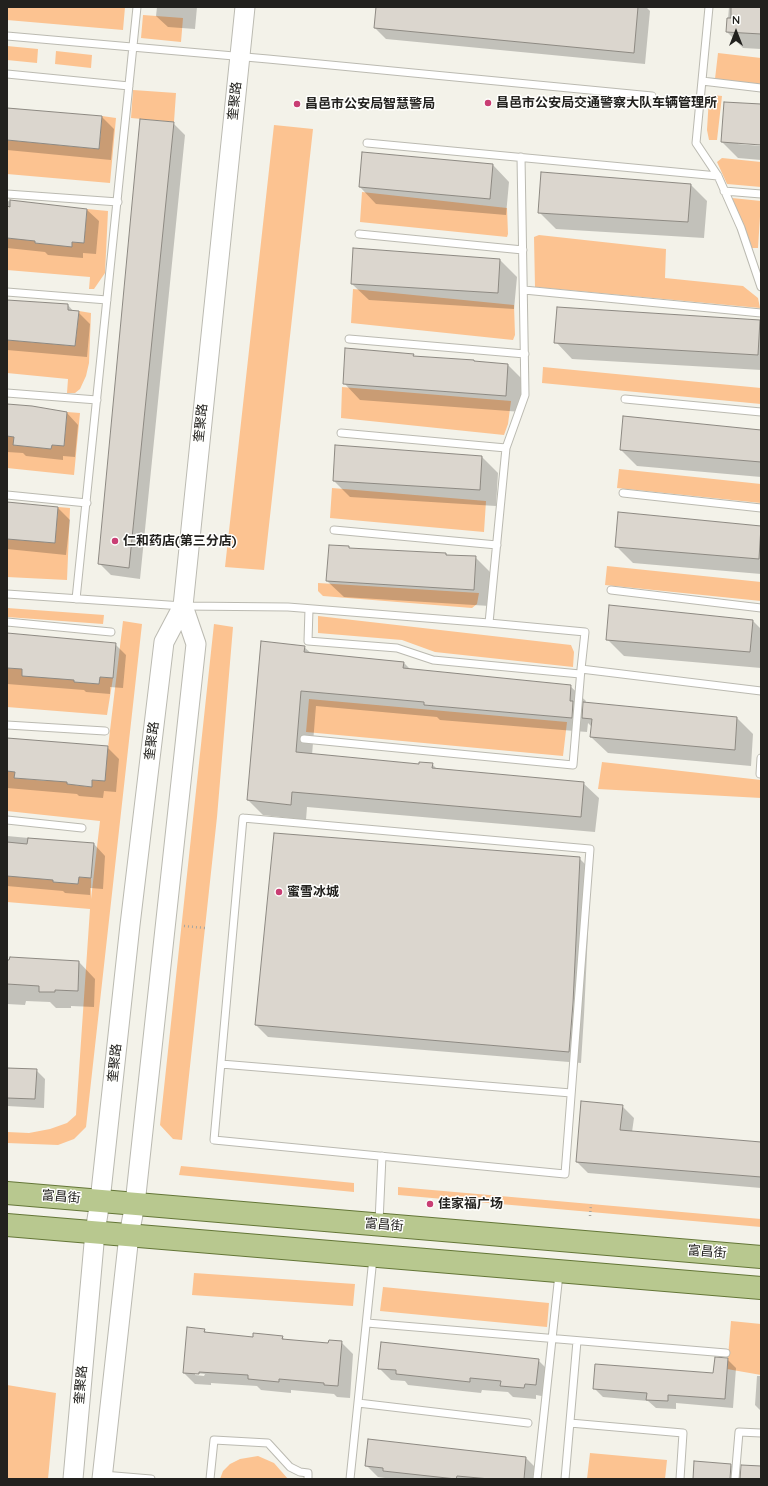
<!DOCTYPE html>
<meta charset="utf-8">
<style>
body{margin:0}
#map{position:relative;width:768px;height:1486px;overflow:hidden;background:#f3f2e9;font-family:Quicksand,sans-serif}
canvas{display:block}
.frame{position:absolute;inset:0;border:8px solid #22211e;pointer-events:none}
.north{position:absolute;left:716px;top:12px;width:40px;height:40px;-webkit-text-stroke:3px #fffffd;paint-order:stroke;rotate:0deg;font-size:11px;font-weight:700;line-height:16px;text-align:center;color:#22211e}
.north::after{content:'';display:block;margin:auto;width:14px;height:18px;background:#22211e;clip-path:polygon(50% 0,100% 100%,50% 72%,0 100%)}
</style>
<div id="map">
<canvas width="768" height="1486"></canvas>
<div class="frame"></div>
<div class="north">N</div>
</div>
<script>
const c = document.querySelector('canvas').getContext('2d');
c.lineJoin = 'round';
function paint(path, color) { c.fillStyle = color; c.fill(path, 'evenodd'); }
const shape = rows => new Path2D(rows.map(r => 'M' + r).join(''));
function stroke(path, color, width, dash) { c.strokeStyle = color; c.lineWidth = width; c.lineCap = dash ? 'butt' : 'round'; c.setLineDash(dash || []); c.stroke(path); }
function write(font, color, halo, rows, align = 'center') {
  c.font = font + ' Quicksand,"Noto Sans SC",sans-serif'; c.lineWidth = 3; c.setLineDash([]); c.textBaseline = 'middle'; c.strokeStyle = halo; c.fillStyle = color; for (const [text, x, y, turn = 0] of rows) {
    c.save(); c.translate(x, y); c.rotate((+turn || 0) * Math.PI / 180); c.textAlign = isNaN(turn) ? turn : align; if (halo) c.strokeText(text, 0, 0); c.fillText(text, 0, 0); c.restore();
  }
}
paint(shape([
 [7,7,125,7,123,30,7,20],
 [143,15,183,18,181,42,141,38],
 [7,46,38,49,37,63,7,60],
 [56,51,92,55,91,68,55,64],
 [718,53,761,58,761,84,715,79],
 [133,90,176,93,174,122,131,118],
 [713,95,722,96,717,140,709,140,707,130,709,97],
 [102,116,116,118,110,183,7,174,7,140,99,149],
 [274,125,313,129,264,570,225,567],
 [722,158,761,162,761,187,727,184,717,162],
 [362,192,507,208,508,234,507,237,360,222],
 [732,198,761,201,758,248,751,248],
 [87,209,108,211,105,273,94,289,89,289,90,277,7,270,7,238,13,239,36,235,35,243,72,246,72,242,84,243],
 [539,235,666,249,665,278,743,286,758,298,760,308,535,287,534,237],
 [353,289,514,305,515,335,513,340,351,323],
 [79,311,91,313,89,363,86,376,80,389,75,393,67,393,68,379,7,373,7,340,75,346],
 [543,367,761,388,761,404,542,383],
 [342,387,511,401,508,424,504,435,341,418],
 [67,412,80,413,74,475,7,468,7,436,14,437,14,445,51,449,52,445,64,446],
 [619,469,761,484,761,503,617,488],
 [332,488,486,501,484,532,330,518],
 [58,507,70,508,67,580,7,577,7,539,55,543],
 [607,566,761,582,761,601,605,585],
 [318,583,479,593,477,604,472,608,323,596,318,591],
 [7,608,104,615,103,624,7,617],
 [318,616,571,645,574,652,573,667,435,652,402,640,318,633],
 [123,621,142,624,86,1127,74,1139,58,1145,7,1143,7,1132,29,1133,50,1129,67,1123,76,1115,90,909,7,902,7,876,53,875,53,882,78,884,79,877,91,878,91,899,100,821,7,811,7,771,15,772,15,778,46,781,47,777,67,778,67,784,91,787,92,780,104,781],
 [214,624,233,627,217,817,182,1140,173,1139,160,1125],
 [7,668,22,669,22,676,75,676,75,682,99,684,100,677,113,678,107,715,7,707],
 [309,699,567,722,563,756,306,732],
 [602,762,761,780,761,798,598,789],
 [181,1166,354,1183,354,1192,179,1175],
 [398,1187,761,1219,761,1227,398,1195],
 [194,1273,355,1284,353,1306,192,1295],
 [383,1287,549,1303,547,1327,380,1311],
 [731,1321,761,1324,761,1375,727,1369],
 [7,1385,56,1393,48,1479,7,1479],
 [590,1453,667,1460,665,1479,587,1479],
 [258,1456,274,1463,288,1479,220,1479,223,1471,230,1464,240,1459]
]), '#fcc391');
paint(shape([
 [157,7,197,7,195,29,168,27,156,16],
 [377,7,646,7,650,11,645,64,386,39,375,28],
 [729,7,761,7,761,49,743,48,727,32],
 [761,105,761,144,738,142,738,144,761,146,761,160,738,158,722,142],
 [7,108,102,117,114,129,111,160,7,150],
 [173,123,185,135,140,579,111,575,99,563],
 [363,154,493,165,509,182,506,215,376,204,360,187],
 [690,184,707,201,704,238,556,229,539,212],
 [7,201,87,210,99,221,96,254,83,253,83,258,48,255,45,252,7,248],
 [472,258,500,260,517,277,514,309,369,300,352,284],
 [7,301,68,305,74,312,78,312,90,324,87,357,7,350],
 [759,321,761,323,761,370,572,359,556,342],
 [413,355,415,357,508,365,525,382,522,412,360,400,344,383],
 [7,405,67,413,78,425,75,457,63,456,63,460,26,456,23,453,7,452],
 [761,430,761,477,637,466,621,450],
 [336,446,482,457,498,473,496,506,350,497,334,481],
 [7,503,58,508,70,520,66,555,7,549],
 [619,513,761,527,761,574,633,563,616,546],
 [349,549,446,554,448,556,475,557,492,574,490,606,344,597,327,581],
 [753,621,761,629,761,668,624,656,607,639],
 [7,634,115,644,126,655,123,688,110,687,110,694,86,692,84,690,7,684],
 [304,647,311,653,403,662,411,670,570,686,586,701,585,703,737,718,753,734,751,766,608,753,591,737,592,727,588,723,587,732,440,720,437,717,316,706,312,755,420,766,432,764,438,770,583,783,599,798,595,832,307,807,306,820,263,815,248,800],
 [7,738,107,747,119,759,116,792,104,791,103,798,79,796,77,794,7,788],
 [7,836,94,844,105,856,103,889,90,888,90,895,65,893,63,891,7,886],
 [579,858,591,870,584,1015,581,1063,268,1037,256,1025],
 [7,961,79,962,95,979,94,1007,71,1006,71,1008,56,1008,50,1002,26,1001,25,1005,7,1004],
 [7,1068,36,1070,45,1079,44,1108,7,1106],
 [622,1106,634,1118,632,1132,761,1143,761,1188,588,1173,577,1162],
 [204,1330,208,1334,254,1338,282,1337,285,1340,329,1344,341,1342,353,1354,350,1398,337,1397,334,1394,291,1390,291,1393,261,1390,257,1386,211,1383,211,1385,195,1384,184,1373],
 [195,1373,205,1374,204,1376,195,1375],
 [727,1359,736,1368,733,1408,676,1403,676,1409,656,1408,648,1401,603,1397,594,1388,714,1374],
 [538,1360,550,1372,547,1397,536,1395,536,1399,513,1397,508,1392,482,1390,481,1393,408,1385,405,1381,391,1380,379,1368],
 [757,1376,761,1376,761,1411,755,1405],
 [525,1457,537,1469,536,1479,392,1479,378,1477,366,1465],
 [731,1465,741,1475,761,1467,761,1479,694,1479]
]), '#0003');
const building = shape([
 [376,7,638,7,634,53,374,28,376,7],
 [731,7,761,7,761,34,726,32,727,18,731,18,731,7],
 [724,102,761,104,761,145,721,142,724,102],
 [7,108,102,116,99,149,7,140,7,108],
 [140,119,174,122,129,568,98,564,140,119],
 [362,152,493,164,490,199,359,187,362,152],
 [541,172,691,184,688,222,538,213,541,172],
 [10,200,87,209,84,243,72,242,72,247,35,243,35,241,7,238,7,206,10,207,10,200],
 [353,248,500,259,498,293,351,284,353,248],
 [7,300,68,304,68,310,79,311,75,346,7,340,7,300],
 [557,307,760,320,758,355,554,343,557,307],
 [345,348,414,354,413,356,474,360,474,361,508,364,506,396,343,384,345,348],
 [7,404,32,406,67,412,64,446,52,445,51,449,13,445,14,437,7,436,7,404],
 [623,416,761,430,761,462,620,450,623,416],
 [335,445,482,456,480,490,333,481,335,445],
 [7,502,58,507,55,543,7,539,7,502],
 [618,512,761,526,759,559,615,547,618,512],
 [329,545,349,546,349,548,446,553,446,555,476,556,474,590,326,581,329,545],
 [609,605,753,620,750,652,606,640,609,605],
 [7,633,116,643,113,678,100,677,99,684,74,682,74,680,22,676,22,669,7,668,7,633],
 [261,641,305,646,304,652,404,662,403,668,571,685,570,701,573,701,572,718,424,705,424,702,301,691,296,752,419,764,419,762,433,763,432,768,584,782,581,817,292,792,291,805,247,800,261,641],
 [583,702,737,717,735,750,590,737,592,719,582,718,583,702],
 [7,738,108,746,105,781,92,780,92,787,67,784,67,782,14,778,15,772,7,771,7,738],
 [274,833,580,857,573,1003,569,1052,255,1025,274,833],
 [28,838,94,843,91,878,79,877,78,884,53,882,53,880,7,876,7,842,27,844,28,838],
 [10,957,79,961,78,991,55,990,55,992,39,992,39,986,7,984,7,960,9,960,10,957],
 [7,1068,37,1069,35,1099,7,1098,7,1068],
 [581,1101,623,1105,620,1130,761,1142,761,1177,576,1162,581,1101],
 [187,1327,205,1329,204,1332,253,1337,253,1333,283,1336,282,1339,328,1343,329,1340,342,1341,338,1386,324,1385,324,1383,279,1379,279,1382,248,1379,248,1375,199,1372,199,1374,183,1373,187,1327],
 [381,1342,539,1359,536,1385,525,1384,524,1388,500,1386,501,1381,470,1378,470,1382,396,1374,396,1370,378,1369,381,1342],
 [715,1357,728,1358,725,1399,668,1395,668,1401,646,1400,647,1393,593,1389,595,1364,713,1373,715,1357],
 [368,1439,526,1457,524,1479,490,1479,457,1476,456,1479,383,1471,383,1468,365,1466,368,1439],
 [694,1461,731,1464,730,1479,693,1479,694,1461],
 [741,1465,761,1466,761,1479,740,1479,741,1465]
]);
paint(building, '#dbd6ce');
stroke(building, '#8d8982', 1);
const service = shape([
 [709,7,696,143,718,176,741,228,761,287],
 [7,36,268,59,652,96],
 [7,74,129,86],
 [702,81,761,88],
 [367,143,718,176],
 [724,191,761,194],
 [7,194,118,202],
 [359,234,523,250],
 [524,290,761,313],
 [7,292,107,300],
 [349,339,525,354],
 [7,393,97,400],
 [625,399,761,412],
 [341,433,506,448],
 [623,493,761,508],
 [7,495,87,503],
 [334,530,497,545],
 [611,590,761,608],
 [7,594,183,606,288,607,489,623,506,448,525,395,521,157],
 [76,599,137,7],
 [309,609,308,641,397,648,433,660,580,674],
 [7,622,111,632],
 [489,623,585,632,581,669,761,691],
 [7,725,105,731],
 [304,739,573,765,581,669],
 [760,774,761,758],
 [243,818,590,849,565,1174,214,1140,243,818],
 [7,820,82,828],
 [221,1064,571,1093],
 [379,1222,382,1156],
 [367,1323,726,1353],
 [358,1403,528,1423],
 [570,1423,683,1433,680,1479],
 [103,1475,151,1479],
 [210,1479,214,1440,268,1443,290,1467,300,1472,308,1473,308,1479],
 [350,1479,373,1258],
 [537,1479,559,1274],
 [565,1479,577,1341],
 [735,1479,739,1432,761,1433]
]);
const tertiary = shape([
 [73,1479,95,1232,100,1201,130,925,164,642,183,606,245,7],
 [102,1479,129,1235,135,1204,196,644,183,606]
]);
const primary = shape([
 [7,1193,761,1257],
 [7,1225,761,1288]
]);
stroke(service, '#bbbab1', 9);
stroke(tertiary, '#bbbab1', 21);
stroke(primary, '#647637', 24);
stroke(shape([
 [184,926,205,928],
 [590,1216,591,1204]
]), '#a8a7a0', 2.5, [1, 3]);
stroke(service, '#fff', 7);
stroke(tertiary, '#fff', 19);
stroke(primary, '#b8c88f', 22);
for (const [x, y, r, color] of [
 [488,103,4,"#c93e74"],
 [297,104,4,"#c93e74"],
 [115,541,4,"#c93e74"],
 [279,892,4,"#c93e74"],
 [430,1204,4,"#c93e74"]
]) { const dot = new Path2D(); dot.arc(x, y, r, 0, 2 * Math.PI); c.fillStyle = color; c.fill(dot); stroke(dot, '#fffffd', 1.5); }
write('13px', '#22211e', '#fffffd', [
 ["奎聚路",235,101,-84],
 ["奎聚路",201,423,-84],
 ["奎聚路",152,741,-83],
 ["奎聚路",115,1063,-84],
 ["富昌街",61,1197,5],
 ["富昌街",384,1225,5],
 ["富昌街",707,1252,5],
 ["奎聚路",81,1385,-85]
]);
write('bold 13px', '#22211e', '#fffffd', [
 ["昌邑市公安局交通警察大队车辆管理所",496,103],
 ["昌邑市公安局智慧警局",305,104],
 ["仁和药店(第三分店)",123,541],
 ["蜜雪冰城",287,892],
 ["佳家福广场",438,1204]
], 'left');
</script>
